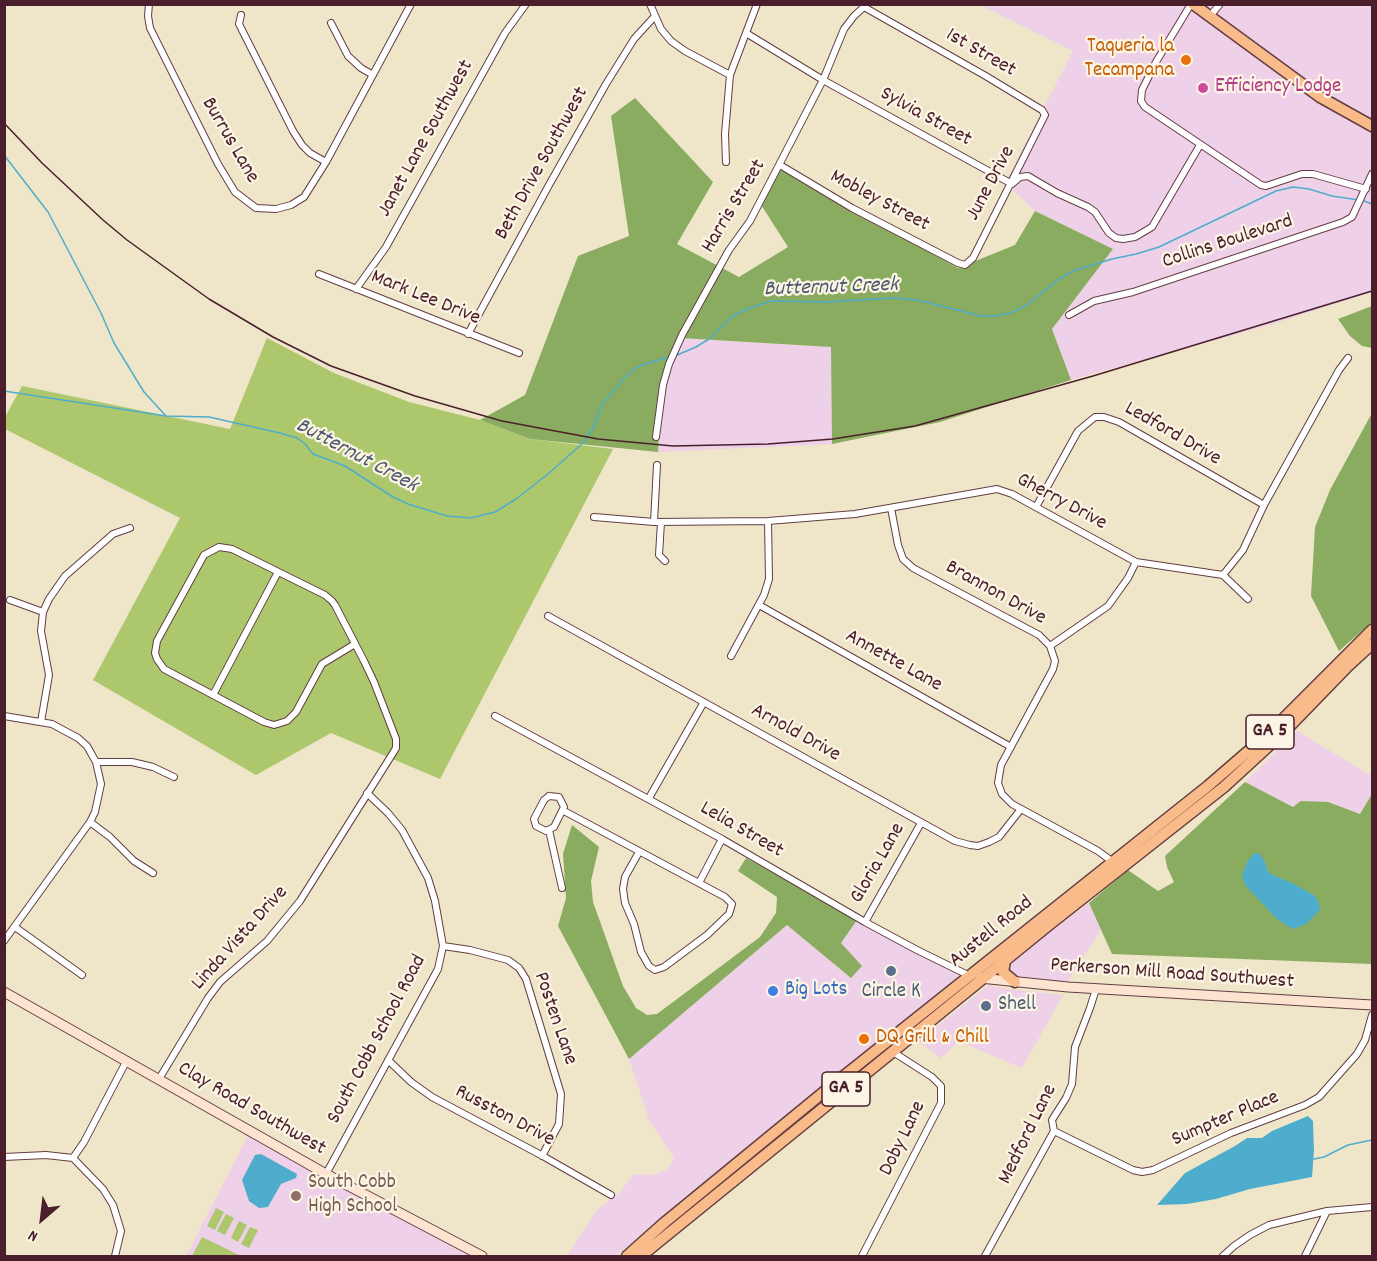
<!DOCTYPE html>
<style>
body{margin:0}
#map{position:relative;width:1377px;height:1261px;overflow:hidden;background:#efe6c9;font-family:Dekko,sans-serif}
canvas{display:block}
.frame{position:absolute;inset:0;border:6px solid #4a1f2b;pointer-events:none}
.north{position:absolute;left:12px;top:1189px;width:60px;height:60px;-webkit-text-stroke:4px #fcf5e5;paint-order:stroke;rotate:208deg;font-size:16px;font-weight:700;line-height:24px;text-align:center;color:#4a1f2b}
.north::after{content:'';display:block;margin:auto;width:21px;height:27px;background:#4a1f2b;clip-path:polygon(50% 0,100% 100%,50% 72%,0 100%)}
</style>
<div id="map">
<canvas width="1377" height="1261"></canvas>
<div class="frame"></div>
<div class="north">N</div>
</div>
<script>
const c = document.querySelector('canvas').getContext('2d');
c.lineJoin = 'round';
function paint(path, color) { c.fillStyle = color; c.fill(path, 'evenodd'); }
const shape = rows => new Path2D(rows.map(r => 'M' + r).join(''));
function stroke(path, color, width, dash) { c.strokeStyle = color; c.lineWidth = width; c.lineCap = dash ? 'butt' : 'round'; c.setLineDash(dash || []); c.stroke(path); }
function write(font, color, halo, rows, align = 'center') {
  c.font = font + ' Dekko,sans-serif'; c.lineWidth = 4.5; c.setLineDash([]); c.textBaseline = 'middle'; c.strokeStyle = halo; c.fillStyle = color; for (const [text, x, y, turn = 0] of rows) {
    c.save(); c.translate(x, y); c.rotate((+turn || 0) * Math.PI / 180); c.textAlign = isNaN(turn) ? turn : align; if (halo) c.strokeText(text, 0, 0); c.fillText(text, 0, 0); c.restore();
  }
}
paint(shape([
 [980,5,1372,5,1372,292,1273,324,1071,380,1052,329,1113,249,1035,211,1005,183,1073,51],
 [679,338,831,347,832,444,658,452,661,403],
 [1297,731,1372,776,1372,794,1360,814,1328,802,1293,807,1245,782],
 [1089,903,1102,928,1067,983,1014,977,1006,966,1008,962],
 [857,920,957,974,958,982,683,1199,616,1256,567,1256,596,1211,621,1191,634,1174,652,1175,667,1170,674,1158,649,1120,629,1059,787,925,851,978,841,943],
 [989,985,1007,989,1063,995,1022,1068,958,1041,946,1054,940,1058,918,1041],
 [252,1128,323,1169,489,1256,186,1256]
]), '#eed0e8');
paint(shape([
 [267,338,334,373,409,402,480,420,530,439,613,449,440,779,331,733,256,775,93,680,180,518,5,429,5,417,22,386,230,429],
 [216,1208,224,1212,215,1230,207,1226],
 [226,1214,234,1218,225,1235,217,1231],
 [239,1221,247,1225,238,1242,231,1238],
 [250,1227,258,1230,249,1248,241,1244],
 [202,1237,241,1256,192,1256]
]), '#adc76d');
paint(shape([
 [635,98,713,182,677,244,739,277,788,247,758,200,778,164,804,183,958,268,1015,245,1035,211,1113,249,1052,329,1071,380,940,422,832,444,831,347,680,338,661,403,658,452,530,439,480,420,525,395,578,256,629,236,611,116],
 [1372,306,1372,348,1362,346,1350,336,1338,319],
 [1372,413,1372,622,1339,651,1311,596,1315,527,1330,490],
 [1245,782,1293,807,1301,801,1328,802,1360,814,1372,794,1372,964,1112,954,1089,903,1128,870,1158,891,1174,882,1167,867,1165,856],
 [572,825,599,847,591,881,593,902,623,986,636,1008,647,1015,657,1014,760,937,776,913,777,897,738,871,746,858,857,920,841,943,862,966,851,978,787,925,629,1059,558,926,566,898,563,854]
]), '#8aac60');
paint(shape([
 [1255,853,1260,854,1265,862,1267,870,1271,874,1294,884,1315,896,1318,901,1320,908,1318,912,1306,924,1293,929,1286,925,1276,918,1245,885,1242,875,1248,860],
 [1308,1116,1313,1121,1314,1151,1312,1177,1250,1189,1216,1199,1187,1204,1157,1205,1185,1173,1235,1146,1247,1138,1262,1138,1272,1131],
 [261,1154,297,1174,296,1178,281,1184,268,1207,259,1208,249,1201,242,1180,255,1155]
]), '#4eadcc');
stroke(shape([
 [4,155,48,212,101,313,114,343,144,392,166,416],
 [1364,201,1372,204],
 [677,355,696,347,709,339,733,316,747,309,771,301,827,302,893,298,917,300,981,316,997,316,1013,312,1027,305,1059,279,1073,271,1112,259,1136,254,1159,247,1276,191,1293,187,1309,189,1332,196,1359,200],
 [4,391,166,416,209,417,280,433,297,438,305,444,313,454,345,466,393,497,408,504,447,516,471,518,495,512,516,499,548,474,584,442,593,428,602,405,622,380,634,369,642,365,669,357],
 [1314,1159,1324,1157,1348,1145,1372,1140]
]), '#4eadcc', 1.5);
const street = shape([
 [149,4,148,16,150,28,218,164,235,192,256,208,276,209,291,205,304,197,326,162,310,153,302,145,293,131,239,24,241,15],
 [650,4,661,29,671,41,685,51,730,75],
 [1191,4,1156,62,1142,90,1141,101,1145,107,1261,185,1266,186,1302,174,1313,174,1366,189],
 [1210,16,1220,4],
 [331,23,348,56,361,68,373,75],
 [746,33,823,80,1012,184,1020,177,1028,176,1057,193,1088,207,1095,212,1109,233,1116,238,1123,239,1135,237,1152,227,1200,145],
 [326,162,411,4],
 [726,162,725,134,730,75,757,4],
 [780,165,852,208,958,263,965,265,973,258,1045,115,1042,110,984,75,864,7],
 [319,274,519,353],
 [356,289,386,247,505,33,526,4],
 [1069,315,1094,301,1133,292,1343,222,1352,217,1372,174],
 [468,334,549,185,606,84,634,39,655,16],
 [656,437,663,385,669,364,682,335,729,250,750,221,823,80,844,29,854,16,866,5],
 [1036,507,1078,431,1095,417,1104,417,1119,422,1264,505],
 [891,508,898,545,903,559,913,568,1039,635,1050,646,1055,661,1053,669,1001,765,998,783,1002,794,1012,804,1098,851,1113,862],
 [594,517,654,522,768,521,855,514,997,489,1012,494,1136,562,1223,575,1243,550,1264,505,1339,370,1348,358],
 [654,522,657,465],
 [661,522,659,555,665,561],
 [1223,575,1248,599],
 [10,600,43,612],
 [759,605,1011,747],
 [548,616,955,841,970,845,978,846,989,842,999,837,1021,809],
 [1050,646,1108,606,1128,578,1136,562],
 [731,656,764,595,769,579,768,521],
 [213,695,278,572],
 [4,716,52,724,78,738,87,746,96,762,101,784,95,812,90,822,4,941],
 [495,716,722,839,865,922,917,950,970,976],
 [41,722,49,675,41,631,43,612,49,599,65,576,113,534,130,528],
 [96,762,132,762,153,767,174,777],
 [549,796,559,797,564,807,554,827,546,831,536,826,534,819,544,800,549,796],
 [649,798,704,702],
 [564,811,725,897,732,904,729,914,707,935,664,967,655,970,649,966,641,952,634,924,625,903,623,889,625,877,639,852],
 [90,822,110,837,134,861,153,873],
 [549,830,562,888],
 [699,883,722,839],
 [865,922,921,823],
 [15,927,82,975],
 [443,946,470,950,508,960,519,968,526,979,561,1094,559,1124,542,1156],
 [388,1060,411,1082,432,1097,541,1155,611,1195],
 [159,1079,208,998,220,982,267,941,300,901,393,753,396,748,396,739,374,682,364,661,335,605,332,601,325,595,232,549,219,547,204,555,157,641,155,653,157,659,164,669,264,722,274,725,287,721,296,712,322,664,355,644],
 [1054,1131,1133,1170,1142,1172,1153,1170,1231,1133,1305,1105,1319,1097,1357,1054,1365,1040,1372,1015],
 [4,1157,46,1155,73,1158],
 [73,1158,103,1189,113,1205,121,1231,115,1256],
 [73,1158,84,1142,127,1060],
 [326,1174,438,969,443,946,435,901,428,878,402,830,388,813,367,793],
 [862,1256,941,1103,941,1086,932,1077,893,1052],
 [985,1256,1054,1131,1052,1120,1066,1098,1072,1084,1075,1047,1090,1008,1096,989],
 [1223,1256,1234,1246,1250,1235,1269,1225,1327,1211,1372,1207],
 [1305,1256,1327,1211]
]);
const secondary = shape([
 [980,978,1068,987,1372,1005],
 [4,992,326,1174,482,1256]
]);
const primary = shape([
 [1193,4,1320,97,1372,126],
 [1005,961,1003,972,1015,982],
 [627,1256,664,1223,825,1091,1208,786,1267,735,1372,630],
 [641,1256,1050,924,1224,787,1285,731,1348,666,1372,644]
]);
stroke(street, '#633d43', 8);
stroke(secondary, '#633d43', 11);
stroke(primary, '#633d43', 13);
stroke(street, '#fff', 6);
stroke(secondary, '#fde4d1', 9);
stroke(primary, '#fabb8b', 10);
stroke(shape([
 [4,123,42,163,103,220,127,240,209,299,273,337,331,366,415,396,502,421,598,439,673,446,768,444,833,439,915,426,1093,376,1372,291]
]), '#4a1f2b', 1.5);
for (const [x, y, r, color] of [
 [1186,60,6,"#e8710a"],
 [1203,88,6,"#d1479c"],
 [891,971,6,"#5c6f8a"],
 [773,991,6,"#3f7fe0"],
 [986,1006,6,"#5c6f8a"],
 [864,1039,6,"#e8710a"],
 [296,1196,6,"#8d6e63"]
]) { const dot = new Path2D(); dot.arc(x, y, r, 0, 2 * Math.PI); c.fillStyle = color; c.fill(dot); stroke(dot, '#fcf5e5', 2); }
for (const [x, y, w] of [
 [1270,732,48],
 [846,1089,48]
]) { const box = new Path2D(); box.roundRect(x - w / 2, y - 17, w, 34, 4.5); c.fillStyle = '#fcf5e5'; c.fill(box); stroke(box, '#4a1f2b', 1.5); }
write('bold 20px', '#4a1f2b', null, [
 ["GA 5",1270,732],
 ["GA 5",846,1089]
]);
write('21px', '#c56008', '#fcf5e5', [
 ["Taqueria la",1174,48],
 ["Tecampana",1174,72],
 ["DQ Grill & Chill",876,1039,"left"]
], 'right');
write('21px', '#4a1f2b', '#fcf5e5', [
 ["1st Street",980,54,30],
 ["Sylvia Street",925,118,29],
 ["Janet Lane Southwest",427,139,-61],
 ["Burrus Lane",229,141,60],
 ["Beth Drive Southwest",543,164,-61],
 ["June Drive",992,184,-62],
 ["Mobley Street",879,202,28],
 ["Harris Street",735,207,-59],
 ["Collins Boulevard",1228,243,-18],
 ["Mark Lee Drive",425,299,22],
 ["Ledford Drive",1172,435,30],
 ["Gherry Drive",1061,503,28],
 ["Brannon Drive",995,594,29],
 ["Annette Lane",893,662,29],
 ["Arnold Drive",795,734,29],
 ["Lelia Street",741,831,30],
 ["Gloria Lane",879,864,-60],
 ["Austell Road",992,933,-39],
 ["Linda Vista Drive",241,939,-48],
 ["Perkerson Mill Road Southwest",1172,975,4],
 ["Posten Lane",554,1019,71],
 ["South Cobb School Road",378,1040,-62],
 ["Clay Road Southwest",251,1110,30],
 ["Russton Drive",504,1117,28],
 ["Sumpter Place",1226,1120,-23],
 ["Medford Lane",1029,1135,-64],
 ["Doby Lane",904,1139,-64]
]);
write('21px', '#b23c85', '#fcf5e5', [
 ["Efficiency Lodge",1215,88]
], 'left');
write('21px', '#366cbe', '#fcf5e5', [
 ["Big Lots",785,991]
], 'left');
write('21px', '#4e5e75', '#fcf5e5', [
 ["Circle K",891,993],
 ["Shell",998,1006,"left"]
]);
write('21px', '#785e54', '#fcf5e5', [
 ["South Cobb",308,1184],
 ["High School",308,1208]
], 'left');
write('italic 22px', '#4c586b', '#fcf5e5', [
 ["Butternut Creek",831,289,-2],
 ["Butternut Creek",356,457,28]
]);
</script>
